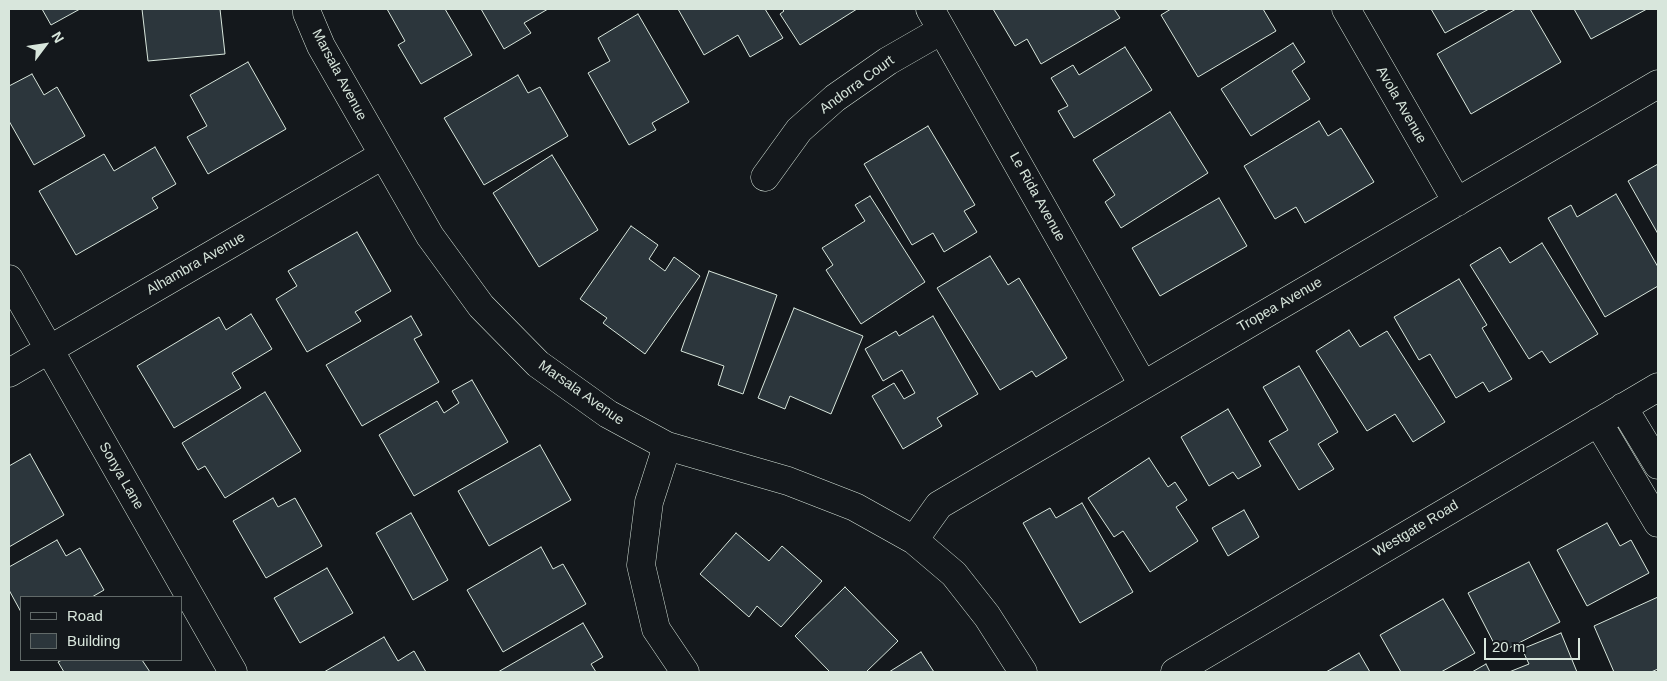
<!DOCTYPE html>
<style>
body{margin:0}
#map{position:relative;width:1667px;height:681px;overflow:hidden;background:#14181c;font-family:Arial,sans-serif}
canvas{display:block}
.frame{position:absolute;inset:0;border:10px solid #d8e6dc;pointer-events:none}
.legend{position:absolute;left:20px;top:596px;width:162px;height:65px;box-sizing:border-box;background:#14181c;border:1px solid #626a69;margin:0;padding:6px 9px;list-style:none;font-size:15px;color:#d8e6dc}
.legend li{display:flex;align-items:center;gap:10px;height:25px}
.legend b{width:25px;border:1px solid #626a69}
.north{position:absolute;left:20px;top:20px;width:50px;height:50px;-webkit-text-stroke:4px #14181c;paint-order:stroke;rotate:59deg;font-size:14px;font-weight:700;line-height:20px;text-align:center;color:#d8e6dc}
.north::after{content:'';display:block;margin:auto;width:18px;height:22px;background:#d8e6dc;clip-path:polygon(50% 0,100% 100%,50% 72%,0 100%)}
.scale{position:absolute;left:1484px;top:638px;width:96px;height:22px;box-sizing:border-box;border:2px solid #d8e6dc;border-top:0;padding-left:6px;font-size:15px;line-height:18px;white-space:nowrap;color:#d8e6dc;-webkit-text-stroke:4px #14181c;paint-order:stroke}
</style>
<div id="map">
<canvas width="1667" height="681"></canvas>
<div class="frame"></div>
<ul class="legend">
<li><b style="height:6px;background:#14181c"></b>Road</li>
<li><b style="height:14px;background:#2c363c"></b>Building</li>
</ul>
<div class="north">N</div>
<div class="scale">20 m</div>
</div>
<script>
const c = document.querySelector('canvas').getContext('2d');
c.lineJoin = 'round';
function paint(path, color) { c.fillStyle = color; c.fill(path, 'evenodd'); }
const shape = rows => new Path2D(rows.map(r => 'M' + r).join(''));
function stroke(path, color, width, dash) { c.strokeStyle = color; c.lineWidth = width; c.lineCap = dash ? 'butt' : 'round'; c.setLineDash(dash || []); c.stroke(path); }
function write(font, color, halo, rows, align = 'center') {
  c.font = font + ' Arial,sans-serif'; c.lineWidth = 4; c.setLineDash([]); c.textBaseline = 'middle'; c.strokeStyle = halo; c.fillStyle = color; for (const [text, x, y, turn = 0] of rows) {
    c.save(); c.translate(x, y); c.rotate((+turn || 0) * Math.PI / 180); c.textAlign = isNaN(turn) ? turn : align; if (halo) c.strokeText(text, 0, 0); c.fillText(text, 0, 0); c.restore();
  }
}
const building = shape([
 [42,9,80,9,51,25,42,9],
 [142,9,220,9,225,54,148,61,142,9],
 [387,9,445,9,472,55,421,84,398,45,405,41,387,9],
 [481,9,548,9,524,23,531,33,504,49,481,9],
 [678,9,765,9,783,38,750,57,738,35,704,55,678,9],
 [782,9,857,9,800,45,780,14,784,11,782,9],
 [993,9,1114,9,1120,18,1041,64,1027,39,1015,46,993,9],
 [1171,9,1263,9,1276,31,1198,77,1161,15,1171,9],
 [1431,9,1489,9,1445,33,1431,9],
 [1516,9,1530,9,1561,62,1471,114,1437,54,1516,9],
 [1574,9,1647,9,1591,39,1574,9],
 [638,14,689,102,652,123,656,130,629,145,588,73,610,61,598,38,638,14],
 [1293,43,1305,62,1292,71,1310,99,1251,136,1221,89,1293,43],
 [1125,47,1152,90,1074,138,1058,111,1068,106,1051,78,1073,65,1079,75,1125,47],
 [248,62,286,129,208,174,187,137,207,126,190,95,248,62],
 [32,74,44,95,57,87,85,136,34,165,9,121,9,86,32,74],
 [518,75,528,93,540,87,568,136,484,185,444,118,518,75],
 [1170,112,1208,173,1121,228,1105,202,1115,195,1093,160,1170,112],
 [1319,121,1328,136,1341,128,1374,182,1305,223,1296,207,1275,219,1244,166,1319,121],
 [928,126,975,205,964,211,977,232,944,252,933,233,912,245,864,164,928,126],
 [155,147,176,184,152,198,158,208,76,255,39,191,104,154,114,171,155,147],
 [552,155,598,230,539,267,493,193,552,155],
 [1658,164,1658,234,1628,181,1658,164],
 [1616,194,1658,267,1658,286,1605,317,1548,218,1571,205,1577,217,1616,194],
 [870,196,925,282,861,324,826,270,833,265,822,248,865,221,855,205,870,196],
 [1219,198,1247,246,1160,296,1132,248,1219,198],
 [631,226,658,245,649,259,665,271,674,257,700,276,645,354,603,323,607,318,580,299,631,226],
 [357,232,391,291,355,312,361,321,307,352,276,299,297,286,288,271,357,232],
 [1542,243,1598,334,1550,363,1542,351,1529,359,1470,265,1500,247,1510,263,1542,243],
 [990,256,1008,285,1019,278,1067,358,1036,377,1032,371,1000,390,937,288,990,256],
 [709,271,777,295,743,394,718,385,724,366,681,351,709,271],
 [1459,279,1487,325,1482,328,1512,379,1489,392,1483,382,1456,398,1430,354,1419,360,1394,317,1459,279],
 [794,308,863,336,831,414,790,396,785,409,758,398,794,308],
 [251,314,272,349,232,373,241,388,174,428,137,366,219,317,226,330,251,314],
 [411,316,422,335,414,339,439,382,362,426,326,365,411,316],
 [933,316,978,394,937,418,942,426,903,449,872,396,894,383,904,399,915,393,902,370,883,381,865,349,896,331,899,336,933,316],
 [1349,330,1360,347,1387,331,1445,422,1413,442,1395,414,1367,431,1316,351,1349,330],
 [1299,366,1338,432,1318,444,1334,469,1299,490,1269,441,1288,430,1263,387,1299,366],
 [472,380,508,442,414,496,379,435,437,401,444,413,459,403,452,391,472,380],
 [265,392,301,451,225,498,205,466,198,470,182,443,265,392],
 [1228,409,1261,466,1238,479,1233,472,1209,486,1181,437,1228,409],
 [540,445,571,500,489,546,458,491,540,445],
 [30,454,64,515,9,547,9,466,30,454],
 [1149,458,1168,487,1175,482,1187,500,1176,507,1198,541,1150,572,1123,531,1114,537,1088,498,1149,458],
 [273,498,278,507,295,498,322,546,266,578,233,521,273,498],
 [1082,503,1133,592,1080,623,1023,523,1050,508,1056,518,1082,503],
 [1244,510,1259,537,1228,556,1212,528,1244,510],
 [411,513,448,580,413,600,376,533,411,513],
 [1607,523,1620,546,1631,540,1649,573,1587,606,1557,550,1607,523],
 [736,533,769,561,782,546,822,581,781,627,757,606,749,617,700,574,736,533],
 [57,540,66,556,80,548,104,590,92,597,21,597,21,612,9,590,9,567,57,540],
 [541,547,553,569,563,564,586,604,503,652,467,590,541,547],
 [1529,562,1560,622,1499,653,1468,593,1529,562],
 [327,568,353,613,300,643,274,598,327,568],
 [845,587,898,641,866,672,830,672,795,636,845,587],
 [1658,597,1658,669,1651,672,1614,672,1594,626,1658,597],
 [1443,599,1475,653,1441,672,1401,672,1380,635,1443,599],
 [583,623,603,657,591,664,596,672,498,672,583,623],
 [1561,633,1577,672,1509,672,1529,664,1522,649,1561,633],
 [384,637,398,661,414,651,426,672,324,672,384,637],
 [921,652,934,672,889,672,921,652],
 [1359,653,1370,672,1326,672,1359,653],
 [62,660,142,660,150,672,64,672,58,662,62,660],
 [1486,664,1490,672,1472,672,1486,664]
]);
paint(building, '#2c363c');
stroke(building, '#d8e6dc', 1);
const minor = shape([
 [307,9,307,13,321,46,430,236,481,306,538,364,608,414,667,446,788,481,855,507,914,540,954,574,987,616,1023,672],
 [930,9,1143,385],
 [1346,9,1457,202],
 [765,177,799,130,835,98,888,61,942,30],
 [9,279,233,672],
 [9,373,383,155],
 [1623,407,1658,465],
 [1598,422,1658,523],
 [667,446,649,502,641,565,656,629,685,672],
 [914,540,939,505,1658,84],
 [1175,672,1658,387]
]);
stroke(minor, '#d8e6dc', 29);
stroke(minor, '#14181c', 28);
write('14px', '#d8e6dc', '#14181c', [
 ["Marsala Avenue",339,75,62],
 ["Andorra Court",857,85,-36],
 ["Avola Avenue",1401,105,60],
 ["Le Rida Avenue",1037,197,61],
 ["Alhambra Avenue",196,264,-30],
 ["Tropea Avenue",1280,305,-30],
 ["Marsala Avenue",581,393,35],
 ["Sonya Lane",121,476,60],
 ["Westgate Road",1416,529,-31]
]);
</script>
